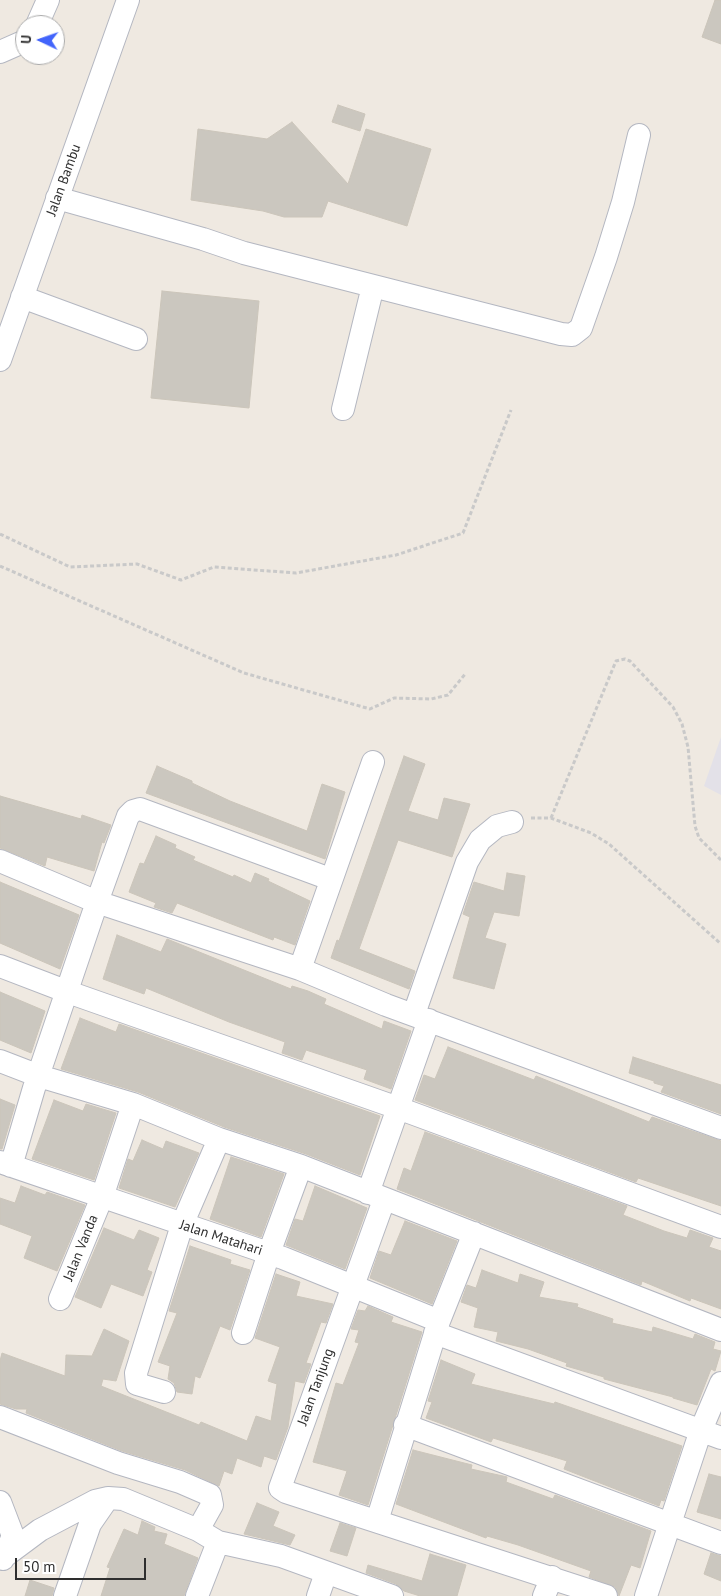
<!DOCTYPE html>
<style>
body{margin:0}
#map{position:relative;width:721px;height:1596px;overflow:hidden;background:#efe9e1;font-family:"PT Sans",sans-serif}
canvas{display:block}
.north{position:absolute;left:15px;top:15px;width:50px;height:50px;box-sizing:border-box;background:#fff;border:1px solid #ababab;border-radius:50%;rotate:273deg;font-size:14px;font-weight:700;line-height:20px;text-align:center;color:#2e2e2e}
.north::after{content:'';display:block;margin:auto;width:18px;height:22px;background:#4264fb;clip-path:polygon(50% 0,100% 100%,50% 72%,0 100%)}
.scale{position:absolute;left:15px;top:1558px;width:131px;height:22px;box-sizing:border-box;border:2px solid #2e2e2e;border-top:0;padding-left:6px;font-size:15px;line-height:18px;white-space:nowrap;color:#2e2e2e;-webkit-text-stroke:4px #fff;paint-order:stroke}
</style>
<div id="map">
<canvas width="721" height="1596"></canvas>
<div class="north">U</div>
<div class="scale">50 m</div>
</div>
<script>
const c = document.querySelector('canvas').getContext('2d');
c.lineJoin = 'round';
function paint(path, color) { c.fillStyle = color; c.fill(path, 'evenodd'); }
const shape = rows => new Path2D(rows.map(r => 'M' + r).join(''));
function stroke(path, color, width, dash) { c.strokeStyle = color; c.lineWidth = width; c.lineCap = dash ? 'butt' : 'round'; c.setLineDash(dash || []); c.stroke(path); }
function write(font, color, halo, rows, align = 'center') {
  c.font = font + ' "PT Sans",sans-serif'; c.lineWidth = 4; c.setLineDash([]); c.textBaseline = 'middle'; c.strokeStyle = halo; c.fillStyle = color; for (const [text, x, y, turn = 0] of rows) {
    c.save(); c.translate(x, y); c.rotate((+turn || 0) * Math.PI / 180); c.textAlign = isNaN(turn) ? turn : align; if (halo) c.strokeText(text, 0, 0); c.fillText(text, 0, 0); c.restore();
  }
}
paint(shape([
 [721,737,721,795,704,786]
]), '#e3e1e8');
const building = shape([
 [715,0,721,0,721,44,702,37,715,0],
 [338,105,365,114,360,131,332,122,338,105],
 [292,122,348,184,366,129,431,149,407,226,328,201,322,217,284,217,263,211,191,200,198,129,267,139,292,122],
 [162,291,259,301,249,408,151,398,162,291],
 [404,756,425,764,408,811,438,820,444,798,470,804,452,857,398,840,359,949,415,971,409,989,331,958,337,940,339,941,404,756],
 [157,766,192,781,192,783,230,801,307,831,322,784,345,792,325,859,146,793,157,766],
 [0,796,81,819,82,815,111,825,104,843,102,842,94,871,47,857,45,866,0,848,0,796],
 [156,836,176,845,175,848,195,857,193,860,233,877,234,875,251,883,255,873,269,879,268,881,310,901,295,945,274,937,273,940,177,903,172,913,154,907,156,903,129,892,140,863,144,864,156,836],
 [507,873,525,876,519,916,494,912,485,938,506,944,494,989,453,978,470,917,463,914,474,882,504,891,507,873],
 [0,882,79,915,60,969,0,943,0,882],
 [117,935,161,952,167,939,291,989,292,986,308,991,326,999,324,1004,382,1029,384,1021,411,1031,391,1089,364,1079,367,1070,306,1050,302,1060,282,1053,285,1042,229,1022,146,988,144,994,103,979,117,935],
 [0,992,45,1011,31,1053,0,1040,0,992],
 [80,1018,116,1032,119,1024,380,1116,360,1175,306,1154,224,1127,138,1092,61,1069,80,1018],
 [448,1047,534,1080,536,1076,649,1122,652,1117,721,1141,721,1206,638,1178,636,1182,415,1100,424,1075,435,1079,448,1047],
 [633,1057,721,1085,721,1114,661,1092,664,1086,654,1083,654,1081,629,1073,633,1057],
 [0,1099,15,1105,2,1149,0,1149,0,1099],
 [54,1100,83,1111,86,1104,116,1113,94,1180,32,1159,54,1100],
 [425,1132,627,1206,623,1215,664,1231,687,1238,690,1230,713,1238,709,1247,721,1251,721,1309,691,1298,690,1301,642,1281,641,1285,397,1189,404,1168,411,1171,425,1132],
 [142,1140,163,1149,166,1141,199,1153,175,1207,119,1188,128,1159,133,1161,142,1140],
 [231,1157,284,1174,261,1237,210,1219,231,1157],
 [21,1186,45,1195,47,1192,85,1205,57,1271,24,1258,32,1236,0,1224,0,1198,15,1203,21,1186],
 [315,1186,367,1208,345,1269,286,1245,295,1219,303,1221,315,1186],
 [405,1221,457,1241,432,1304,370,1278,379,1251,391,1255,405,1221],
 [104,1228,134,1240,139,1230,159,1238,147,1270,152,1272,143,1296,111,1284,101,1308,75,1297,104,1228],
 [190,1246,231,1260,230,1264,250,1270,230,1330,220,1326,200,1378,195,1376,192,1394,177,1392,174,1383,168,1379,170,1366,158,1362,177,1313,169,1311,190,1246],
 [482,1270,518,1283,520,1274,544,1282,539,1297,578,1304,577,1307,613,1319,612,1323,652,1332,653,1327,693,1339,695,1334,715,1342,713,1349,721,1351,715,1371,711,1369,697,1405,673,1398,673,1397,604,1379,604,1377,566,1366,567,1363,528,1349,496,1341,498,1332,474,1327,478,1308,461,1302,467,1285,476,1288,482,1270],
 [276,1274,300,1282,296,1296,333,1304,326,1323,321,1322,306,1363,311,1364,304,1383,295,1381,288,1427,276,1460,264,1456,261,1467,237,1458,232,1474,224,1471,219,1486,185,1470,122,1451,26,1413,27,1409,16,1409,0,1404,0,1361,2,1353,65,1376,66,1355,92,1356,104,1329,129,1341,116,1381,103,1379,101,1386,199,1425,201,1422,247,1441,256,1416,271,1421,277,1384,268,1381,280,1347,255,1338,276,1274],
 [368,1306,393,1317,391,1322,422,1332,368,1505,339,1495,347,1471,313,1462,336,1383,343,1385,359,1343,355,1342,359,1330,351,1329,358,1310,365,1311,368,1306],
 [441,1360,475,1374,471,1384,554,1404,555,1402,682,1446,664,1501,661,1500,659,1506,564,1469,567,1461,493,1438,491,1442,426,1418,432,1402,428,1401,441,1360],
 [413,1450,472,1465,471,1469,503,1476,507,1477,506,1482,553,1499,555,1495,651,1531,640,1568,631,1565,619,1596,615,1587,589,1577,591,1571,518,1545,487,1536,486,1538,396,1504,413,1450],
 [709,1474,721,1477,721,1519,697,1512,709,1474],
 [257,1503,279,1512,273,1526,295,1535,290,1545,244,1534,257,1503],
 [142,1521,155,1527,154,1531,167,1534,164,1544,198,1558,184,1596,101,1596,110,1568,107,1567,124,1529,138,1535,142,1521],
 [340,1523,356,1528,347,1556,330,1551,340,1523],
 [711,1553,721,1556,721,1581,704,1574,711,1553],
 [430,1554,466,1565,457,1596,420,1596,404,1591,396,1584,366,1573,368,1565,422,1581,430,1554],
 [30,1580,54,1588,52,1596,25,1596,30,1580]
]);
paint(building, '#cbc7bf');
stroke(building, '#cbc5ba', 1);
const minor = shape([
 [37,25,48,0],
 [0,52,25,41],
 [57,198,203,239,244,253,561,334,572,335,581,328,606,257,623,202,639,135],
 [22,297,136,339],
 [0,360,128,0],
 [343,409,373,286],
 [0,861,97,902,300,969,386,1005,721,1128],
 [0,966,68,992,398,1108,721,1227],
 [300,969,373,762],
 [414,1014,467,862,480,840,497,826,512,822],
 [0,1061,39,1076,133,1104,219,1139,301,1166,721,1330],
 [0,1162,283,1258,439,1321],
 [11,1166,34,1088,97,902,128,816,133,811,140,809,330,879],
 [368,1193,429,1020],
 [384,1200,280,1488,286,1492,606,1596],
 [60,1299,102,1197,133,1104],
 [243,1333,269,1253,301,1166],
 [435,1333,721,1438],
 [164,1392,137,1384,136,1373,182,1225,219,1139],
 [0,1417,118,1463,180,1482,210,1495,212,1505,198,1530,218,1542,281,1556,392,1596],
 [405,1425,721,1543],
 [0,1502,13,1536,3,1559],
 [377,1521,439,1321,474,1233],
 [5,1556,40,1530,95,1501,108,1498,123,1499,198,1530],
 [65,1596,90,1524,108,1498],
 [197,1596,218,1542],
 [318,1596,326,1573],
 [544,1596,552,1577],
 [646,1596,701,1430,721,1383]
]);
stroke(minor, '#b4b7c1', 24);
stroke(shape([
 [0,534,70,567,137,564,181,580,214,567,296,573,396,555,463,533,511,410],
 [0,566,244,673,370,709,394,698,431,699,448,695,466,673],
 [531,818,551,818,591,833,609,844,721,944],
 [551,818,616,661,625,659,630,661,673,707,682,724,688,747,695,826,699,838,721,860]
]), '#c9c9c9', 3, [4, 2.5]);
stroke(minor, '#fff', 22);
write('14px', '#2e2e2e', '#fff', [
 ["Jalan Bambu",64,180,-70],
 ["Jalan Matahari",221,1238,18],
 ["Jalan Vanda",81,1248,-68],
 ["Jalan Tanjung",316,1387,-70]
]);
</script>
